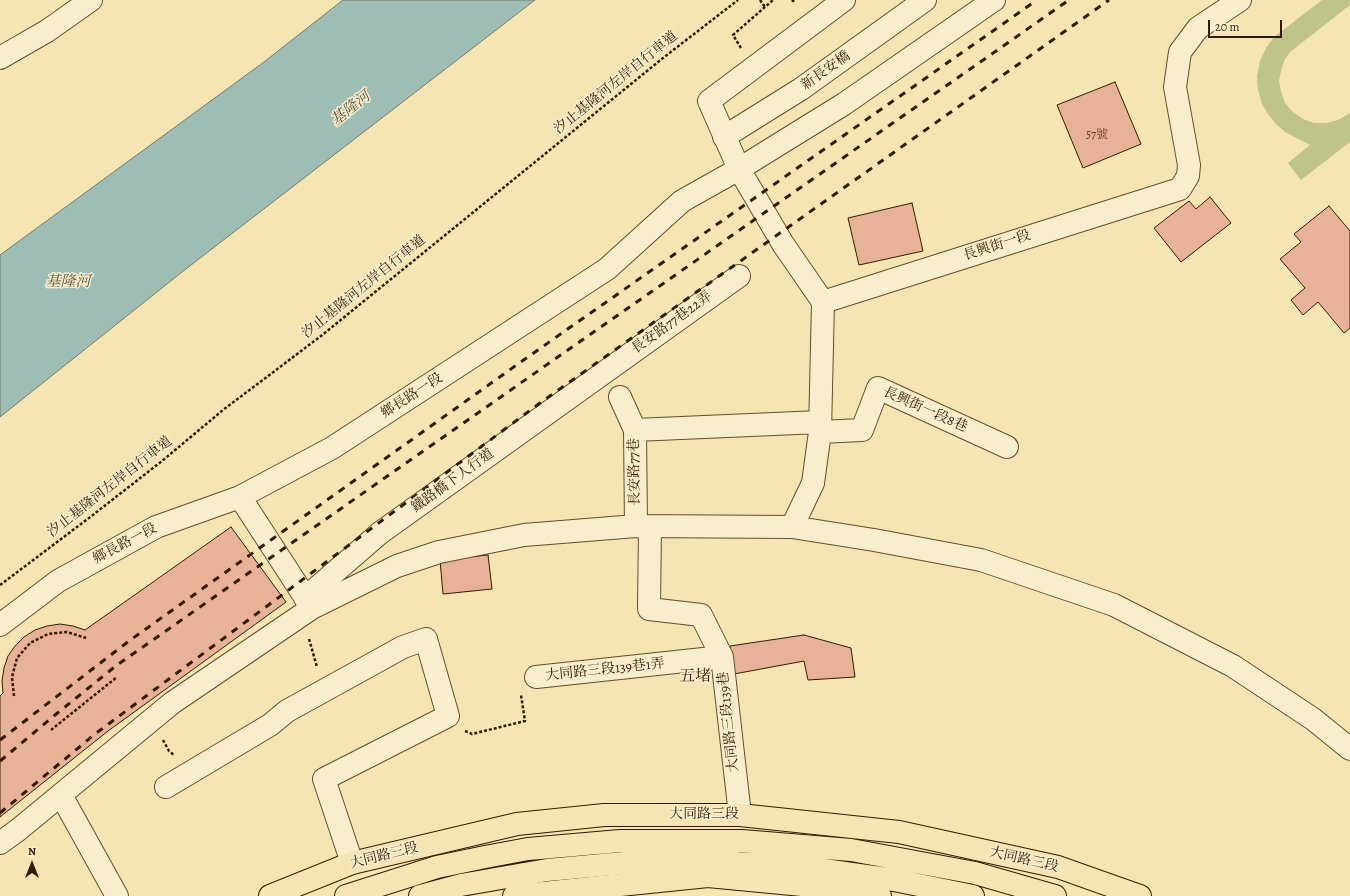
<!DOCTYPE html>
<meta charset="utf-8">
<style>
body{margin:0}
#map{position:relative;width:1350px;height:896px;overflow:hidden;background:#f4e5b2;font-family:Alegreya,serif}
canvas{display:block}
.north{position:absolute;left:12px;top:844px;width:40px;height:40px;-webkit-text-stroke:3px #f8eecd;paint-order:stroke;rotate:0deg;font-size:11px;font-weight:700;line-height:16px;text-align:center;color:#341a01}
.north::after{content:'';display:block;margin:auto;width:14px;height:18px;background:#341a01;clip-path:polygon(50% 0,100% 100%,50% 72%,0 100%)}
.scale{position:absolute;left:1208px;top:20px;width:74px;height:18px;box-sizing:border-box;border:2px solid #341a01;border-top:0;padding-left:5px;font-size:12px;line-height:14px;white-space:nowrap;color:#341a01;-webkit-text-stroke:3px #f8eecd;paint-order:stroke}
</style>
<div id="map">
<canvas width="1350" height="896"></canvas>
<div class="north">N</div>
<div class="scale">20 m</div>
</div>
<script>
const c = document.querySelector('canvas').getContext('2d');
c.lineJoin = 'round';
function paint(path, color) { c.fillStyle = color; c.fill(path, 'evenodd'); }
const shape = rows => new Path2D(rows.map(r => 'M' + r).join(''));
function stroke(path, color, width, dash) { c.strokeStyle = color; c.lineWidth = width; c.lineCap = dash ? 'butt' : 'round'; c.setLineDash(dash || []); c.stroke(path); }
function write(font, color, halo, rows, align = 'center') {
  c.font = font + ' Alegreya,"Noto Serif TC",serif'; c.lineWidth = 3; c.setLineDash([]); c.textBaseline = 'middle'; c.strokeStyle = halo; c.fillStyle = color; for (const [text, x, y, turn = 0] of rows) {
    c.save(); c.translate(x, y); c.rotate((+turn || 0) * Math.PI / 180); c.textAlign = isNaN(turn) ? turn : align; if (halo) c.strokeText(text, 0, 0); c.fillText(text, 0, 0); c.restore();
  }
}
paint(shape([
 [1322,0,1350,0,1350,5,1290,52,1284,61,1281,71,1279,81,1281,91,1285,103,1293,112,1303,119,1314,123,1327,123,1338,120,1350,113,1350,142,1301,180,1288,163,1310,145,1285,132,1276,124,1268,114,1262,104,1258,90,1257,76,1260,61,1266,48,1274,37]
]), '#bec48a');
const water = shape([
 [343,0,535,0,182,272,0,417,0,255,264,62,343,0]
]);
paint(water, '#9ebdb5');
stroke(water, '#747c6d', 1);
const building = shape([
 [1115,82,1141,144,1083,168,1057,105,1115,82],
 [1210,197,1231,223,1181,262,1154,228,1189,201,1196,209,1210,197],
 [912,203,923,251,859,265,848,218,912,203],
 [1329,206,1350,231,1350,328,1344,333,1318,302,1303,315,1291,300,1305,288,1280,259,1301,242,1294,234,1329,206],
 [231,527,286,602,108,731,0,817,0,696,3,693,2,681,4,668,8,656,15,646,24,637,35,630,47,626,60,624,73,626,85,630,231,527],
 [488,555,492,589,443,594,440,560,488,555],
 [804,635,851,648,855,677,808,680,804,661,734,674,730,646,804,635]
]);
paint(building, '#e7b297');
stroke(building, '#341a01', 1);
const minor = shape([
 [0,58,47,31,91,0],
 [724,137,801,89,925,0],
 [823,302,1180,189,1188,176,1189,165,1175,87,1180,52,1198,28,1240,0],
 [823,302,783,244,739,169,709,101,844,0],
 [620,397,635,430,636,526],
 [635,430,820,422],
 [820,432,862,430,878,388,1007,447],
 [240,497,312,608],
 [650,527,649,609,701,615,722,657,740,815],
 [792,527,813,483,820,432,823,302],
 [305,598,380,533,739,276],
 [0,625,58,581,156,527,240,497,332,448,607,269,682,201,739,169,844,104,994,0],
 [536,677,722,657],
 [166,787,270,725,287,711,403,647,426,639,448,716,324,779,352,863],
 [61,795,117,896],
 [0,843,18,830,172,703,312,608,397,566,439,552,524,535,636,526,792,527,874,540,981,560,1114,605,1233,666,1313,719,1350,749]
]);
const major = shape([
 [270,896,352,863,517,824,604,815,740,815,899,832,1058,867,1140,896],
 [514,896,708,876,854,890,880,896]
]);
const highway = shape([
 [346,896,437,867,485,857,528,849,620,841,742,841,851,850,975,873,1055,896],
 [420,896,461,885,547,870,668,859,803,867,894,880,973,896]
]);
stroke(minor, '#644d2d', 24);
stroke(major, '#341a01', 24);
stroke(highway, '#341a01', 24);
stroke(shape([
 [760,0,765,7],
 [792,0,793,1,794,0],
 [741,48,733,35,773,0],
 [0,585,89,518,162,461,223,410,321,336,663,58,738,0],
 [309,639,317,667],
 [14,696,12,677,17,658,30,643,48,634,67,632,86,638],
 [51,730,117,677],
 [465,731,472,734,525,721,521,695],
 [163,740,169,751,174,755]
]), '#341a01', 2.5, [3, 2]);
stroke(minor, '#f8eecd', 22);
stroke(major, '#f4e5b2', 22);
stroke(highway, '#f4e5b2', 22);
stroke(shape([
 [0,740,129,641,525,359,1037,0],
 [0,761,55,715,117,665,1069,0],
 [0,813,95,734,540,403,1109,0]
]), '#341a01', 3, [7, 7]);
write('12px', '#614026', null, [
 ["57號",1097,135]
]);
write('14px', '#341a01', '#f8eecd', [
 ["新長安橋",826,71,-35],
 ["汐止基隆河左岸自行車道",616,83,-39],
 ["長興街一段",997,246,-18],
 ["汐止基隆河左岸自行車道",364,287,-39],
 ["長安路77巷22弄",672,323,-36],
 ["鄉長路一段",412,396,-33],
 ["長興街一段8巷",925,410,24],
 ["長安路77巷",635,472,-91],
 ["鐵路橋下人行道",453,481,-36],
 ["汐止基隆河左岸自行車道",110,487,-38],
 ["鄉長路一段",125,544,-28],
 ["大同路三段139巷1弄",605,670,-6],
 ["大同路三段139巷",729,722,-96],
 ["大同路三段",704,815],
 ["大同路三段",384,856,-14],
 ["大同路三段",1024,860,13]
]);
write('italic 15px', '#595340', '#f8eecd', [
 ["基隆河",351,109,-39],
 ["基隆河",68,282]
]);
write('16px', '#341a01', '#f8eecd', [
 ["五堵",695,677]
]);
</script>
